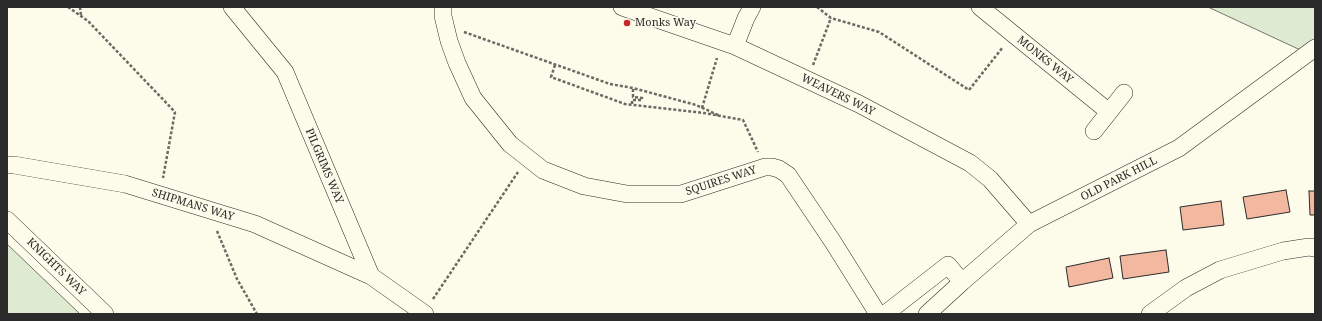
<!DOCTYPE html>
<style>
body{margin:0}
#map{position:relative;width:1322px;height:321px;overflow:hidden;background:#fdfbea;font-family:"Noto Serif",serif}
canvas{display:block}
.frame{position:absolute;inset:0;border:8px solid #2b2b2b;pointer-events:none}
</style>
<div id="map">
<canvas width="1322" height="321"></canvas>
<div class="frame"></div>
</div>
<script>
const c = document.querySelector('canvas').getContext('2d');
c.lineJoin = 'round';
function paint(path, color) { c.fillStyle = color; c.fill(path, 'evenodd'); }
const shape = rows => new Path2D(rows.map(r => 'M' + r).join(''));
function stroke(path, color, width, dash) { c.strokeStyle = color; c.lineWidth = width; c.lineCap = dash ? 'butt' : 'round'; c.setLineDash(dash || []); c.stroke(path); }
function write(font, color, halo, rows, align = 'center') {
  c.font = font + ' "Noto Serif",serif'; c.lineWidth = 3; c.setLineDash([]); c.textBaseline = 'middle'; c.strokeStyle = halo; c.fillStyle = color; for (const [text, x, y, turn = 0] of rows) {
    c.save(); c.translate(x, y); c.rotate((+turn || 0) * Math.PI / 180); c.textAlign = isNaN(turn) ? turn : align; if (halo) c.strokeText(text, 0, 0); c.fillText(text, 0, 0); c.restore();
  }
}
const green = shape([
 [1208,7,1315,7,1315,48,1309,54,1208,7],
 [7,244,80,314,7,314,7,244]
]);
paint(green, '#deebd1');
stroke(green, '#74746e', 1);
const building = shape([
 [1286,190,1290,212,1247,219,1243,197,1286,190],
 [1309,191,1315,191,1315,215,1310,215,1309,191],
 [1221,201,1224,225,1183,230,1180,207,1221,201],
 [1166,250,1169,272,1123,279,1120,256,1166,250],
 [1109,258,1113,278,1069,287,1066,267,1109,258]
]);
paint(building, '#f2b8a0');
stroke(building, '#2b2b2b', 1);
const street = shape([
 [232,7,285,72,371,276,425,314],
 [443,7,443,16,449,41,457,63,473,98,510,144,543,170,584,186,627,194,681,194,765,167,772,167,779,169,788,175,833,242,878,314],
 [622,7,735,46,859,104,970,163,990,179,1029,224],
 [980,7,1109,112],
 [735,46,746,18,752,7],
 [1094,131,1124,93],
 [7,165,14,165,125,184,255,224,371,276],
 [7,220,105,314],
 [885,314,948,265,962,282],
 [927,314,962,282,1029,224,1179,148,1315,48],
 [1150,314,1186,288,1220,270,1283,251,1309,247,1315,248]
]);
stroke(street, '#2b2b2b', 18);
stroke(shape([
 [68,7,88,21,175,112,163,178],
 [80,7,81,15],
 [817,7,831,18,879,32,969,90,1003,47],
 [464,32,610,84,633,88,696,105,718,115],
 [555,65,551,77,625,104,704,113,743,120,758,152],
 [813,65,831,18],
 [632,104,632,100,642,100,642,98,633,97,633,88],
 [702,108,717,58],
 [217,231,237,279,257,314],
 [433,299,518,172]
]), '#6a6964', 2.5, [3, 2]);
stroke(street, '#fdfbea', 17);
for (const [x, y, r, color] of [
 [627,23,4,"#c62828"]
]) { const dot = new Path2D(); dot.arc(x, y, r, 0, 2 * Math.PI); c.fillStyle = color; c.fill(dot); stroke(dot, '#fdfbea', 1.5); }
write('11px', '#2b2b2b', '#fdfbea', [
 ["Monks Way",635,23]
], 'left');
write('11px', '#2b2b2b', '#fdfbea', [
 ["MONKS WAY",1045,60,39],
 ["WEAVERS WAY",838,95,26],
 ["PILGRIMS WAY",324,166,67],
 ["OLD PARK HILL",1119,179,-27],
 ["SQUIRES WAY",721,181,-18],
 ["SHIPMANS WAY",193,205,17],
 ["KNIGHTS WAY",56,267,44]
]);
</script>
